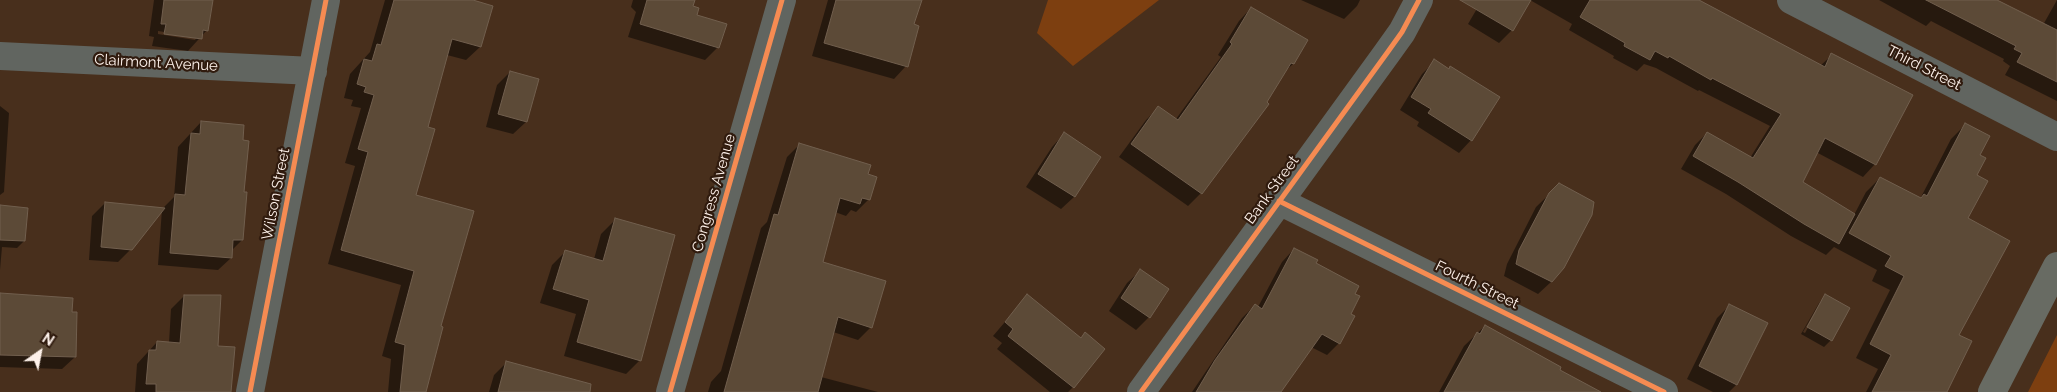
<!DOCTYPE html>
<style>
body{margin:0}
#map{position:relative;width:2057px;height:392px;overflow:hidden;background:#482f1c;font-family:Raleway,sans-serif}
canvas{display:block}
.north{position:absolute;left:15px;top:327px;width:50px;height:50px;-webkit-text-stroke:4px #301b0e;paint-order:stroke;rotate:33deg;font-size:14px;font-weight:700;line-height:20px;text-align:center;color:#fdf1ea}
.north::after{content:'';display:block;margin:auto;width:18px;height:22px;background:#fdf1ea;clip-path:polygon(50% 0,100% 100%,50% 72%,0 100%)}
</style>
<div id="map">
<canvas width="2057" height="392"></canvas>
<div class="north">N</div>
</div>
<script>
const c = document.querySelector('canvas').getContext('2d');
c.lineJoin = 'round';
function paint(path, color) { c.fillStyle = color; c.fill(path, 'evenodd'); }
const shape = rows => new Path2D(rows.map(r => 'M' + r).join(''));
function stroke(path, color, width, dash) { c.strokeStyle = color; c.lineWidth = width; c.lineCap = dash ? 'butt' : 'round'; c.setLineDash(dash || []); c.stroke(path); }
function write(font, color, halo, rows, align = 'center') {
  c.font = font + ' Raleway,sans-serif'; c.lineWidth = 4.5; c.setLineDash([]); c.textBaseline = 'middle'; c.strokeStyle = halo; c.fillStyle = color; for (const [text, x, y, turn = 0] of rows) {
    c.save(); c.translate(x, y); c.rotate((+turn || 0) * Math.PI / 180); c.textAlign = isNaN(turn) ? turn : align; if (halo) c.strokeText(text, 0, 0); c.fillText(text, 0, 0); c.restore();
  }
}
paint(shape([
 [1048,0,1159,0,1073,66,1037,33],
 [2057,335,2057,392,2028,392]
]), '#7d3f10');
paint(shape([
 [154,0,212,0,207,30,188,51,152,46,154,37,149,36],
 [158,31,197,37,195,40,158,34],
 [385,0,469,0,480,47,466,60,447,55,427,128,415,196,440,327,425,392,388,392,391,359,382,356,401,285,328,264,355,166,345,163,361,108,351,106,353,100,344,98,350,74,370,52],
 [633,0,694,0,692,7,695,16,718,47,705,60,628,37,636,12,631,7],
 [828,0,920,0,912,25,906,66,894,79,812,56],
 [1301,0,1360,0,1357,6,1344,19],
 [1482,0,1530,0,1512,30,1499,43,1468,24],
 [1530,0,1696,0,1820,66,1832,55,1875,164,1863,177,1816,152,1801,182,1854,215,1866,192,1880,178,1920,199,1951,139,1965,125,1979,156,1967,219,1958,335,1935,392,1866,392,1878,369,1856,358,1890,290,1872,281,1877,270,1834,247,1826,255,1791,236,1726,194,1681,169,1695,145,1707,133,1750,158,1770,126,1699,90,1698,91,1656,68,1644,64,1637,71,1613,58,1614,56,1569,30,1572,24],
 [1879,0,1997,0,1997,1,2043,25,2057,0,2057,101,2005,75,2010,66,2003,61,2004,59,1931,21,1926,26],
 [1251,8,1306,41,1293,64,1283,73,1265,102,1267,104,1201,193,1188,206,1119,157,1146,120,1159,107,1176,119,1221,57,1218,55,1239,21],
 [1435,61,1471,140,1459,153,1417,126,1419,122,1400,110,1422,74],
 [510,72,526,122,513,134,486,127,497,85],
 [0,106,9,113,4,192,0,195],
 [201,122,243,193,242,240,231,251,231,258,218,270,158,265,162,209,131,249,118,262,89,260,92,216,105,203,162,209,174,197,178,147],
 [1064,134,1099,157,1074,197,1061,209,1026,187,1052,147],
 [800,144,866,175,869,199,856,212,851,210,846,216,835,212,821,262,871,327,858,340,833,332,821,377,878,392,708,392,711,382,721,371,761,228,767,222,787,157],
 [1559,185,1551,282,1538,294,1504,276,1507,264,1536,207],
 [0,207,24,241,17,248,2,247,0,270],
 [615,220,640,360,626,374,564,356,576,314,540,303,552,265,566,251,594,259,601,234],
 [1294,249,1353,294,1349,314,1339,343,1327,355,1311,347,1280,392,1192,392,1242,318,1255,305,1258,307,1282,262],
 [1140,271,1149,317,1136,330,1109,311,1127,283],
 [0,294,71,313,75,357,62,369,0,367],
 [184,296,216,347,230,392,135,392,137,364,157,342,169,343,171,309],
 [1027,296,1080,339,1085,334,1073,387,1068,392,1050,392,997,349,1002,343,993,336],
 [1826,296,1831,340,1824,347,1801,334,1819,303],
 [1820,302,1822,302,1805,333,1803,332],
 [1729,306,1736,385,1729,392,1713,392,1687,379,1717,318],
 [1485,326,1558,371,1574,392,1439,392,1464,346],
 [507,362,544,392,489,392,494,375]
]), '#0007');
const building = shape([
 [164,0,213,0,208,31,203,30,202,39,164,34,166,24,161,24,164,0],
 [394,0,473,0,493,6,481,47,452,39,428,127,435,129,416,195,474,211,441,326,443,327,426,392,400,392,405,345,395,342,414,271,341,250,368,152,358,149,374,95,364,92,366,87,357,84,364,59,372,61,377,44,381,45,394,0],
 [647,0,695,0,693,6,699,8,697,15,727,24,719,48,640,24,647,0],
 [836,0,922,0,914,24,919,26,908,67,824,43,836,0],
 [1460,0,1531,0,1513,31,1460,0],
 [1590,0,1699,0,1825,67,1831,53,1913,95,1876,165,1825,138,1803,182,1855,214,1839,244,1804,224,1738,182,1693,156,1707,132,1753,158,1781,114,1712,78,1711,80,1669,56,1668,58,1655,51,1650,60,1624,46,1625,43,1580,17,1590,0],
 [1926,0,1997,0,2057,30,2057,82,2017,62,2022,53,2014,49,2016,46,1926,0],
 [1251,7,1308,40,1294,64,1291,63,1267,102,1269,104,1202,194,1131,144,1158,106,1178,120,1232,44,1230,42,1251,7],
 [1434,59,1449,69,1450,66,1500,97,1472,141,1428,113,1431,109,1411,97,1434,59],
 [510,71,539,79,527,122,498,114,510,71],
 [201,121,244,125,243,140,249,141,244,192,247,192,243,240,233,240,232,258,170,253,175,194,185,195,191,133,200,134,201,121],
 [1965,123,1990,136,1980,155,1986,158,1977,175,1988,181,1968,218,2010,241,1959,335,1972,341,1947,392,1872,392,1891,355,1870,344,1904,276,1885,266,1891,256,1849,233,1880,177,1921,198,1924,194,1927,196,1965,123],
 [1064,132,1101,157,1075,197,1038,174,1064,132],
 [799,143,871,165,868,174,877,177,870,200,862,198,860,204,840,198,823,262,886,281,872,328,838,317,818,392,724,392,774,214,778,215,799,143],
 [1559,183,1594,202,1592,215,1564,268,1552,282,1516,264,1519,250,1549,193,1559,183],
 [105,202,165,208,132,250,101,247,105,202],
 [0,205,28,208,25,241,0,240,0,205],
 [615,218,675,235,641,361,577,342,589,300,553,289,565,250,603,261,615,218],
 [1294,248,1318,260,1316,263,1359,286,1355,294,1360,296,1351,314,1355,316,1340,344,1322,334,1281,392,1196,392,1215,360,1255,304,1262,309,1294,248],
 [1140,269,1169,289,1150,318,1121,298,1140,269],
 [0,293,73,298,72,312,77,312,76,357,0,355,0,293],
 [1027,294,1081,338,1085,332,1105,349,1074,388,1008,336,1013,329,1005,322,1027,294],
 [1825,294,1850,308,1832,341,1807,327,1825,294],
 [184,295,221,295,218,346,235,347,231,392,156,392,156,384,146,384,149,350,156,350,157,341,180,343,184,295],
 [1729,304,1768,323,1737,385,1699,366,1729,304],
 [1485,325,1561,367,1560,370,1601,392,1444,392,1477,332,1480,334,1485,325],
 [506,361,591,384,590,392,498,392,506,361]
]);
paint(building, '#5c4a37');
stroke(building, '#715f4e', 1);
stroke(shape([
 [1791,0,2057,137],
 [0,56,313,71],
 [1279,201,1664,392],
 [250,392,326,0],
 [670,392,782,0],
 [1141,392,1387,53,1402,32,1419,0]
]), '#616560', 28);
stroke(shape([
 [1992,392,2057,266]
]), '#686b63', 28);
stroke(shape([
 [1279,201,1664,392],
 [250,392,326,0],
 [670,392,782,0],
 [1141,392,1387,53,1402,32,1419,0]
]), '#f68b52', 5);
write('15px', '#fdf1ea', '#301b0e', [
 ["Clairmont Avenue",156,63,3],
 ["Third Street",1924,68,27],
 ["Bank Street",1272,190,-54],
 ["Congress Avenue",714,193,-74],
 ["Wilson Street",276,194,-79],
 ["Fourth Street",1477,285,26]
]);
</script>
